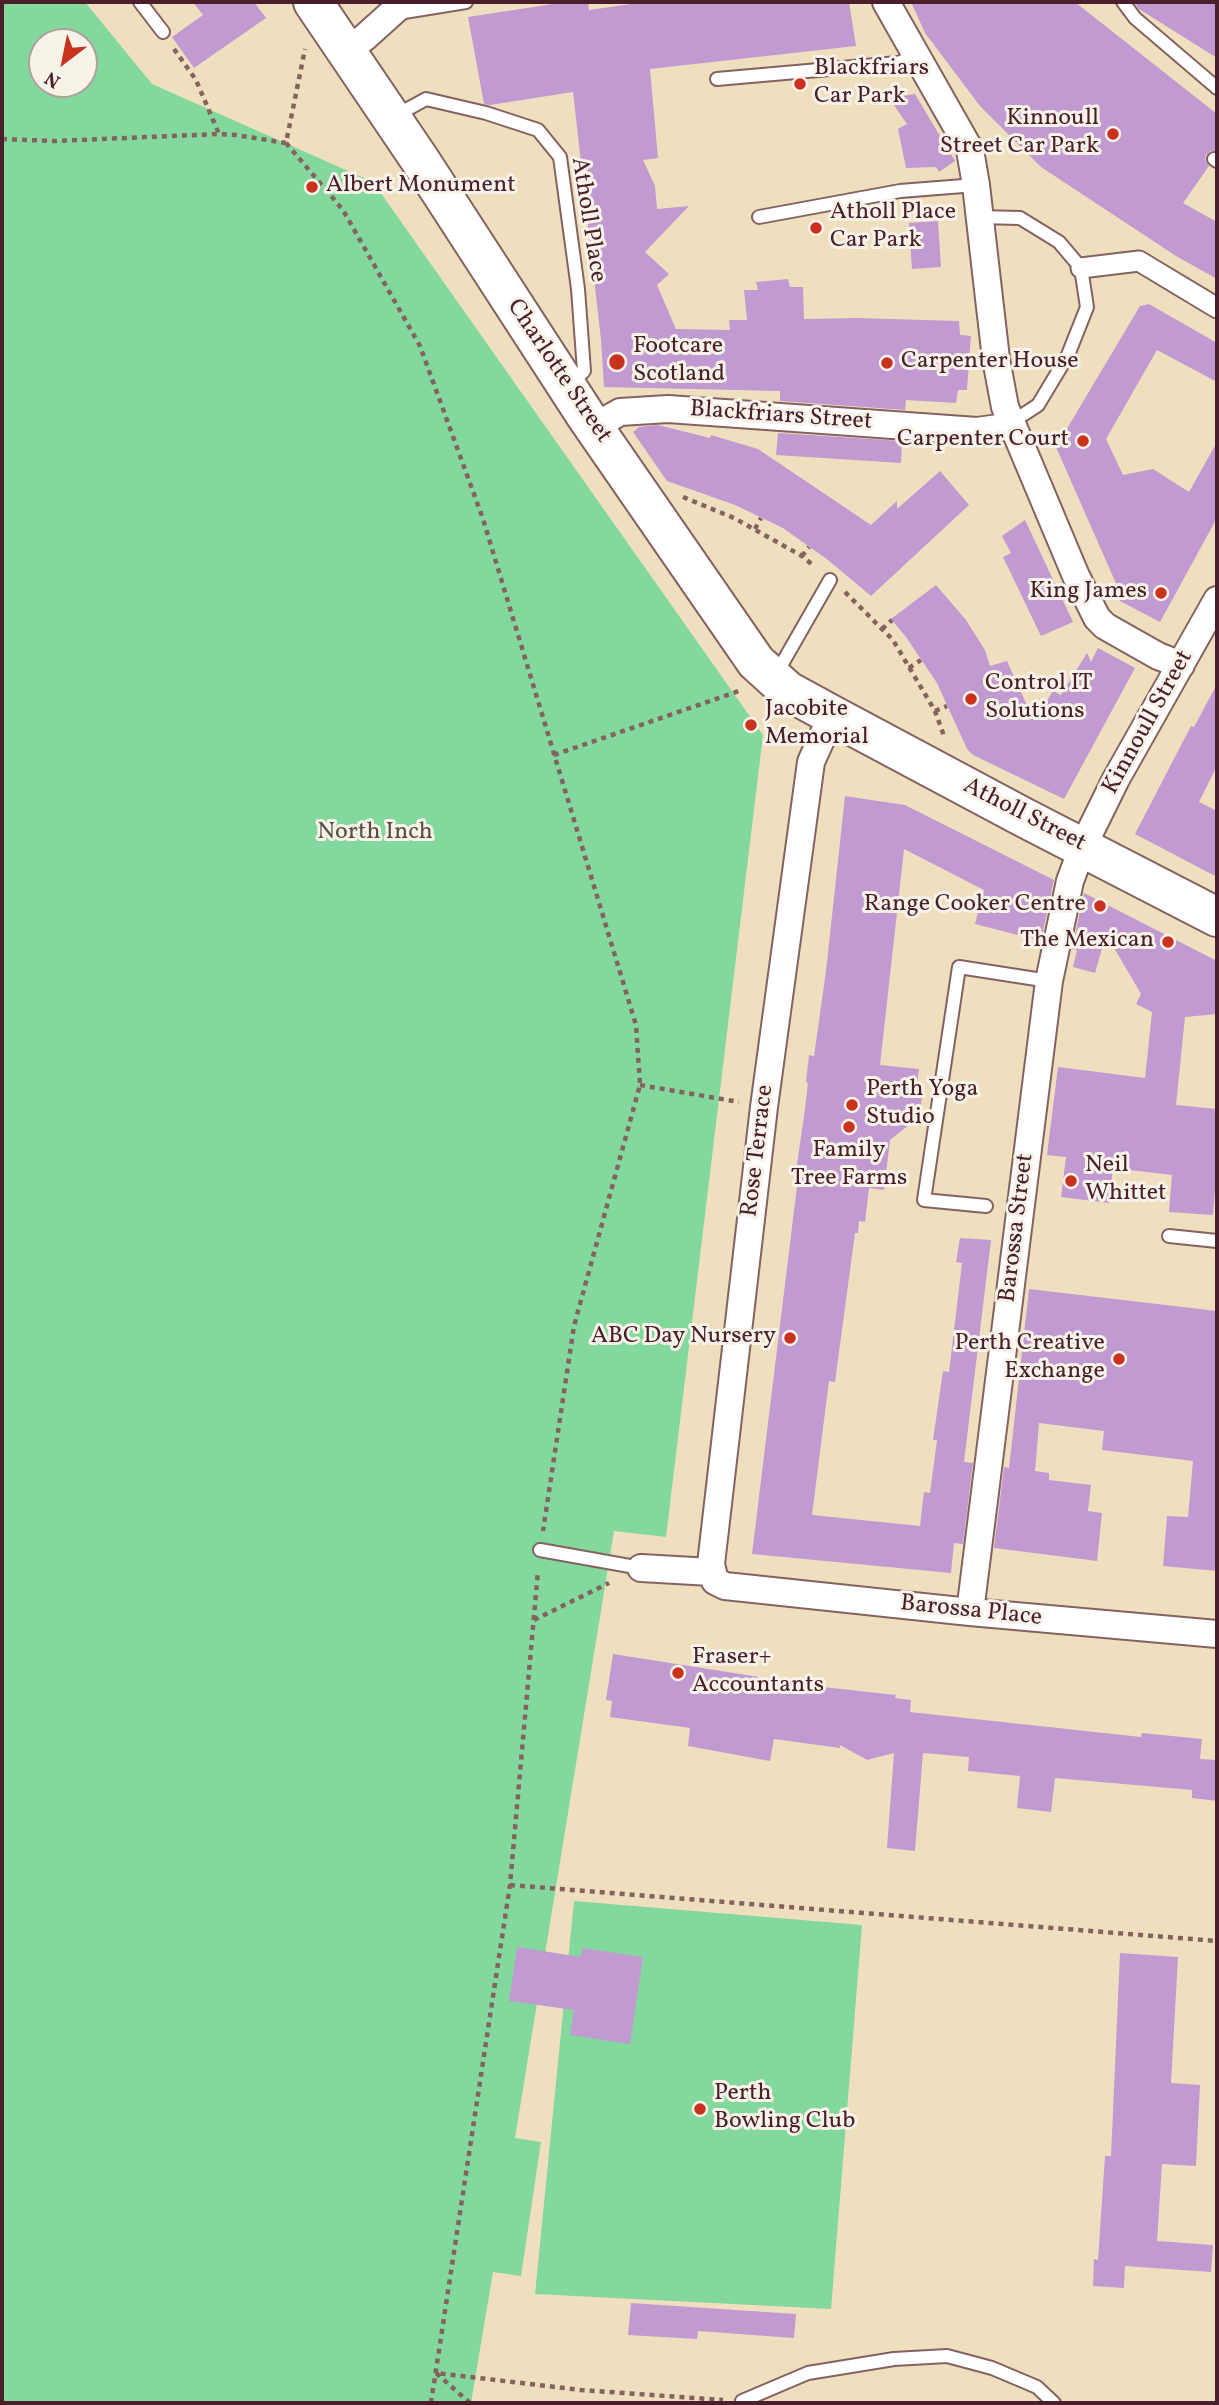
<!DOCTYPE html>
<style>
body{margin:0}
#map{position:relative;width:1219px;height:2405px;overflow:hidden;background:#f0dfbf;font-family:Vollkorn,serif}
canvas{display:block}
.frame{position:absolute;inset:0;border:4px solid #4a1f2b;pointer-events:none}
.north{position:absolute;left:28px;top:28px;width:70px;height:70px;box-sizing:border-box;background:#f7f3e8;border:2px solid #b29e9c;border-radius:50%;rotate:212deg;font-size:19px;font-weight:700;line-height:28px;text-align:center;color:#4a1f2b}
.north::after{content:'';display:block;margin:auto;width:24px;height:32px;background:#c8321e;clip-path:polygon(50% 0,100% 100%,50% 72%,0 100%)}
</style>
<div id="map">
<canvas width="1219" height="2405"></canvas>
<div class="frame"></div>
<div class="north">N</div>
</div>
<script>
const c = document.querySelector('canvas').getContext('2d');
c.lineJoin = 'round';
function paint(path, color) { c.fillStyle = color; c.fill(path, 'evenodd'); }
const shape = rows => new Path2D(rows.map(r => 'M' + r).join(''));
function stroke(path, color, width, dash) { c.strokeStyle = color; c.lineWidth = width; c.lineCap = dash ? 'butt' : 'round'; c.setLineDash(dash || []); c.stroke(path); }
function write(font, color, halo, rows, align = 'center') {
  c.font = font + ' Vollkorn,serif'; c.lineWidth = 6; c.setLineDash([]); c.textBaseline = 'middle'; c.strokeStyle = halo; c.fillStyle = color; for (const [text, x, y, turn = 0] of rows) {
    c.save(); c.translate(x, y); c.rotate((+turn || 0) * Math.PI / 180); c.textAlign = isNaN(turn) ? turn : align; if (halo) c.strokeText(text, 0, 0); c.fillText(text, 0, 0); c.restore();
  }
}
paint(shape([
 [2,2,85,2,152,84,373,182,763,735,666,1537,614,1531,515,2138,541,2142,521,2276,493,2272,471,2403,2,2403],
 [42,42,84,42,84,84,42,84],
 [574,1901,862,1925,831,2309,535,2294]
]), '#83d99d');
paint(shape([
 [193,2,254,2,266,18,194,68,172,37,203,15],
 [566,2,588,2,589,10,645,2,849,2,856,46,650,69,658,158,643,160,655,186,657,209,689,206,645,252,669,274,657,285,676,329,730,330,729,320,747,320,744,290,758,290,756,282,788,279,790,287,803,287,804,319,857,318,959,321,960,335,971,336,967,390,958,390,956,403,906,400,905,410,780,401,780,391,604,387,601,340,573,92,490,105,484,104,468,17],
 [911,2,1075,2,1217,114,1217,151,1211,151,1206,155,1205,159,1209,166,1183,203,1217,222,1217,279,1176,256,1041,167,980,106,925,33],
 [1134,2,1217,2,1217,58,1139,9],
 [915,94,955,161,939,172,936,167,906,168,898,129,907,124,889,98],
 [938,221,941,267,912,269,909,223],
 [1149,304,1217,343,1217,382,1157,350,1106,439,1123,475,1153,469,1189,492,1217,442,1217,518,1160,622,1120,601,1122,597,1056,447,1140,306],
 [658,425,710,438,711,435,758,449,871,525,897,501,897,509,940,471,969,505,871,596,828,560,783,528,735,505,667,481,633,432,639,427],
 [778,433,902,441,901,463,776,455],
 [1025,520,1073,622,1041,636,1003,557,1011,553,1002,536],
 [936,585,966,620,985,650,990,666,1007,661,1034,721,1053,691,1061,695,1087,653,1091,662,1098,648,1135,668,1064,799,973,755,967,749,937,683,906,637,891,619],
 [1217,684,1217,766,1199,802,1217,811,1217,877,1135,834,1191,726,1194,727],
 [845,796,905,805,1054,880,1041,941,975,924,984,890,904,849,880,1065,919,1069,917,1084,923,1092,919,1117,890,1140,884,1190,869,1188,865,1222,859,1221,858,1233,855,1233,835,1382,829,1381,812,1515,920,1526,924,1492,930,1493,937,1440,933,1440,943,1371,949,1372,962,1263,956,1262,960,1238,991,1240,964,1462,973,1463,963,1544,954,1543,951,1573,752,1554,798,1178,795,1178,804,1116,808,1083,806,1082,809,1055,814,1056,826,971],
 [1084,893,1217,961,1217,1014,1185,1017,1176,1105,1217,1109,1217,1164,1213,1215,1169,1212,1172,1175,1113,1168,1109,1203,1061,1197,1066,1157,1047,1155,1058,1067,1145,1078,1152,1012,1136,1004,1141,994,1106,934,1095,973,1073,967,1077,950,1072,949],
 [1029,1289,1217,1311,1217,1571,1163,1566,1167,1516,1188,1517,1193,1461,1102,1450,1104,1431,1039,1423,1035,1471,1049,1473,1049,1480,1091,1485,1088,1511,1102,1513,1097,1561,994,1548,1004,1467,1009,1468],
 [613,1654,823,1687,896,1695,895,1698,911,1700,910,1712,1141,1737,1142,1733,1202,1739,1200,1759,1217,1760,1217,1801,1192,1798,1192,1790,1055,1778,1051,1812,1017,1808,1020,1776,968,1771,969,1757,923,1753,915,1851,887,1848,894,1753,867,1760,840,1745,840,1748,774,1739,770,1761,688,1746,690,1728,610,1717,612,1701,606,1700],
 [517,1947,581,1957,582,1948,643,1957,630,2044,570,2035,574,2010,509,2001],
 [1120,1953,1178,1957,1171,2083,1200,2085,1196,2166,1162,2164,1157,2241,1213,2245,1211,2272,1125,2266,1124,2288,1093,2286,1094,2259,1098,2260,1105,2156,1111,2156],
 [631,2303,796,2314,794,2338,698,2331,697,2339,628,2335]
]), '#c19ad1');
const service = shape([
 [140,2,163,32],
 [1123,2,1135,18,1217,88],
 [398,13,466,2],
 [717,79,898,63,917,56],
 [395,116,426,99,486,113,538,130,560,157,578,289,584,371,569,385],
 [1214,159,1217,161],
 [759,217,900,191,976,185],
 [979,217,1020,218,1059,242,1081,268,1087,307,1068,355,1038,405,1012,422],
 [775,676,830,580],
 [986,1206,924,1200,959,967,1049,981],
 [1169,1236,1217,1241],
 [540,1550,641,1568],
 [742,2401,808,2373,894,2359,947,2356,992,2368,1037,2387,1054,2403]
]);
const pedestrian = shape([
 [1081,268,1139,261,1217,308]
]);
const minor = shape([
 [886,2,970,150,976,185,996,359,1005,407,1076,576,1097,618,1105,626,1158,656,1181,665],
 [346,50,364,38,404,2],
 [594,427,620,412,668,409,977,431,999,428,1012,422],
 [832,715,811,762,764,1107,711,1564,715,1581,725,1586,970,1612,1217,1634],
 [641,1568,711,1572],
 [970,1612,1049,981,1070,881,1083,846,1116,779,1217,600]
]);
const primary = shape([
 [313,2,420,160,586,416,756,662,788,691,832,715,1023,817,1217,917]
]);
stroke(service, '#84625f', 16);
stroke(pedestrian, '#84625f', 23);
stroke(minor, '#84625f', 30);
stroke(primary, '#84625f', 42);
stroke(shape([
 [174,49,196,80,219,134],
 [2,139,55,141,219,134,236,135,286,143,305,49],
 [286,143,343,210,420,346,483,519,636,1025,640,1085,574,1326,543,1531],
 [683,497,734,518,802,556,814,566],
 [755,529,761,518],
 [802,556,809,547],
 [845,592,893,640,935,711,944,736],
 [882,629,892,620],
 [909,668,921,660],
 [935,711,947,706],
 [554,755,739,691],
 [640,1085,739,1102],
 [534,1620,609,1583],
 [510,1885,1217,1941],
 [431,2403,510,1885,538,1571],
 [470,2403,436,2373,581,2390,723,2400]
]), '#84625f', 4.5, [5, 5]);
stroke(service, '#fff', 12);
stroke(pedestrian, '#fff', 19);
stroke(minor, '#fff', 26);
stroke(primary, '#fff', 38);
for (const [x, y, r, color] of [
 [800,84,7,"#c8321e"],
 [1113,134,7,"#c8321e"],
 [312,187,7,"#c8321e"],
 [816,228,7,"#c8321e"],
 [617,362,9,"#c8321e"],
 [887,363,7,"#c8321e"],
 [1083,441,7,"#c8321e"],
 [1161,593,7,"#c8321e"],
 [971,699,7,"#c8321e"],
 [751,725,7,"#c8321e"],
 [1100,906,7,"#c8321e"],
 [1168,942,7,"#c8321e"],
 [852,1105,7,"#c8321e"],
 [849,1127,7,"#c8321e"],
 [1071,1181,7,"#c8321e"],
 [790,1338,7,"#c8321e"],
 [1119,1359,7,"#c8321e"],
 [678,1673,7,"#c8321e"],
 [700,2109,7,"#c8321e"]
]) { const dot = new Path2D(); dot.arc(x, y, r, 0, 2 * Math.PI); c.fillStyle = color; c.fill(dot); stroke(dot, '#f7f3e8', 2.5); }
write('24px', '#4a1f2b', '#f7f3e8', [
 ["Blackfriars",814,70],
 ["Car Park",814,98],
 ["Kinnoull",1099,120,"right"],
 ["Street Car Park",1099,148,"right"],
 ["Albert Monument",326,187],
 ["Atholl Place",830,214],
 ["Car Park",830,242],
 ["Footcare",633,348],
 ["Scotland",633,376],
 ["Carpenter House",901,363],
 ["Carpenter Court",1069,441,"right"],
 ["King James",1147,593,"right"],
 ["Control IT",985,685],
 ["Solutions",985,713],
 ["Jacobite",765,711],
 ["Memorial",765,739],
 ["Range Cooker Centre",1086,906,"right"],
 ["The Mexican",1154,942,"right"],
 ["Perth Yoga",866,1091],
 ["Studio",866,1119],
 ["Family",849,1152,"center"],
 ["Tree Farms",849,1180,"center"],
 ["Neil",1085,1167],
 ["Whittet",1085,1195],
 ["ABC Day Nursery",776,1338,"right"],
 ["Perth Creative",1105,1345,"right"],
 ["Exchange",1105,1373,"right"],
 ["Fraser+",692,1659],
 ["Accountants",692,1687],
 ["Perth",714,2095],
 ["Bowling Club",714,2123]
], 'left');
write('24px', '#4a1f2b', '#f7f3e8', [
 ["Atholl Place",587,220,81],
 ["Charlotte Street",558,372,56],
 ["Blackfriars Street",781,417,4],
 ["Kinnoull Street",1149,723,-61],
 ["Atholl Street",1024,816,27],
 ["Rose Terrace",759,1151,-83],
 ["Barossa Street",1018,1228,-83],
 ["Barossa Place",971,1612,6]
]);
write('24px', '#584e48', '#f7f3e8', [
 ["North Inch",375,834]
]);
</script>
